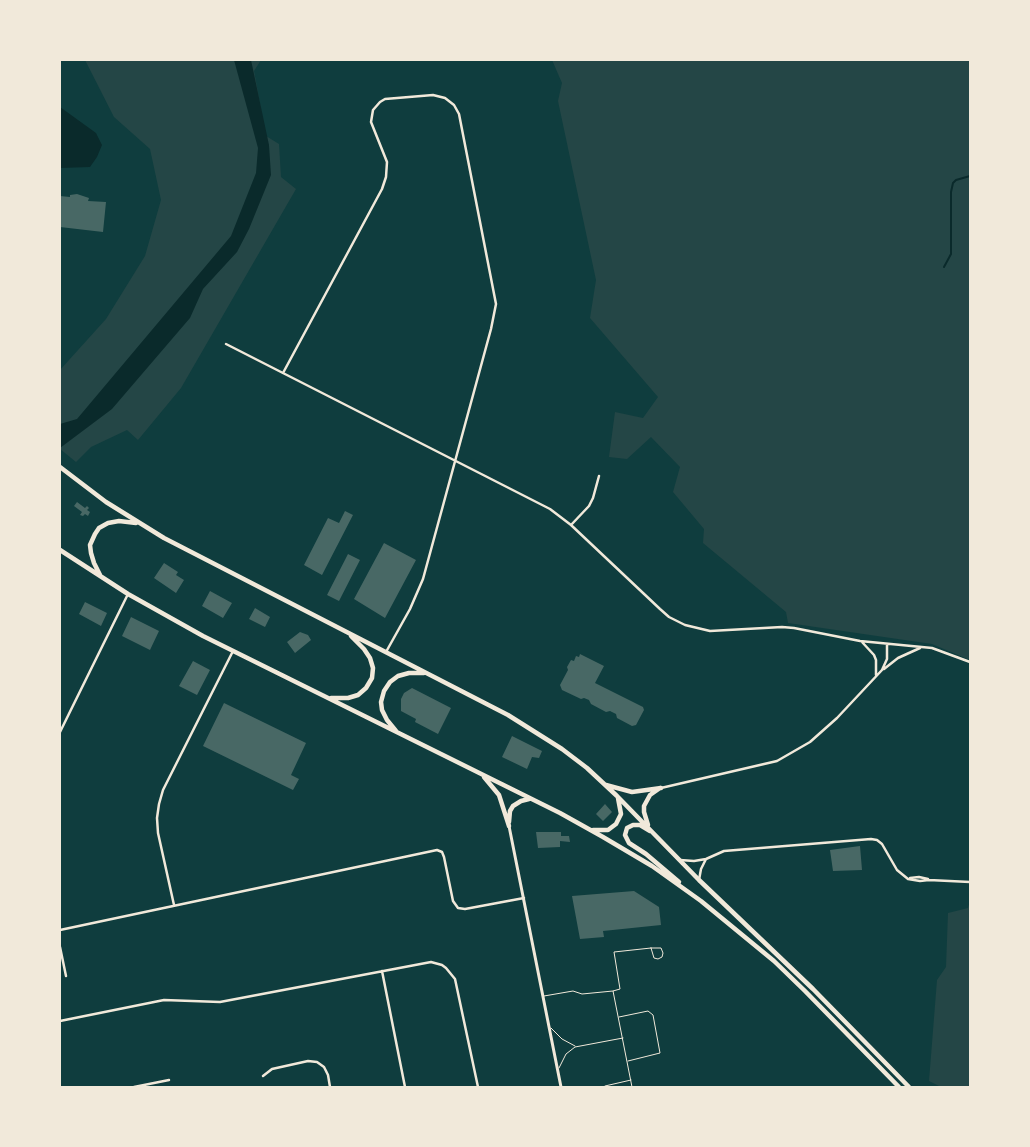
<!DOCTYPE html>
<style>
body{margin:0}
#map{position:relative;width:1030px;height:1147px;overflow:hidden;background:#0f3d3e;font-family:"Varela Round",sans-serif}
canvas{display:block}
.frame{position:absolute;inset:0;border:61px solid #f1e9da;pointer-events:none}
</style>
<div id="map">
<canvas width="1030" height="1147"></canvas>
<div class="frame"></div>
</div>
<script>
const c = document.querySelector('canvas').getContext('2d');
c.lineJoin = 'round';
function paint(path, color) { c.fillStyle = color; c.fill(path, 'evenodd'); }
const shape = rows => new Path2D(rows.map(r => 'M' + r).join(''));
function stroke(path, color, width, dash) { c.strokeStyle = color; c.lineWidth = width; c.lineCap = dash ? 'butt' : 'round'; c.setLineDash(dash || []); c.stroke(path); }
paint(shape([
 [85,60,261,60,254,71,266,136,279,144,281,177,296,189,181,388,138,440,127,430,91,447,76,462,60,449,60,370,106,319,145,256,161,200,150,149,114,117],
 [552,60,970,60,970,660,932,644,788,623,786,612,703,543,704,529,673,492,680,467,651,437,627,459,609,457,615,412,643,418,658,397,590,318,596,280,558,101,562,83],
 [970,901,970,1087,941,1087,929,1081,937,980,946,967,948,913,968,908]
]), '#244646');
paint(shape([
 [234,60,251,60,269,145,271,175,249,229,237,252,203,289,190,318,112,409,60,448,60,424,77,419,231,236,256,173,258,148],
 [60,107,96,133,102,145,97,157,90,167,60,168]
]), '#0a2a2b');
stroke(shape([
 [944,267,951,254,951,192,953,183,956,180,970,176]
]), '#0a2a2b', 2);
paint(shape([
 [77,194,89,198,88,201,106,202,103,232,60,227,60,196,70,197,70,195],
 [77,502,85,508,87,506,89,508,87,510,90,512,88,516,85,514,83,516,80,515,82,512,74,506],
 [345,511,353,515,322,575,304,565,328,518,339,523],
 [384,543,416,560,385,618,354,599],
 [348,554,360,560,339,601,327,595],
 [164,563,178,572,176,575,184,580,176,593,154,578],
 [210,591,232,603,223,618,202,606],
 [85,602,107,613,101,626,79,614],
 [255,608,270,617,265,627,249,619],
 [131,617,159,631,150,650,122,636],
 [300,632,308,635,311,640,295,653,287,642],
 [580,654,604,666,595,683,643,707,644,710,636,725,632,726,617,718,616,714,610,711,606,712,591,704,589,700,584,698,581,699,562,690,560,685,568,670,567,667,571,660,574,661,576,656,579,657],
 [193,661,210,670,197,695,179,686],
 [412,688,451,708,438,734,415,722,416,719,401,711,401,699,404,693],
 [224,703,306,743,291,775,299,779,293,790,203,746],
 [512,736,542,751,539,758,532,757,527,769,502,757],
 [605,804,612,812,603,821,596,814],
 [536,832,561,832,561,836,569,836,570,842,560,841,560,847,538,848],
 [860,846,862,870,833,871,830,850],
 [634,891,659,907,661,925,603,931,604,937,580,939,572,896]
]), '#486865');
stroke(shape([
 [651,948,661,948,663,953,662,957,658,959,654,958,651,948],
 [544,996,573,991,582,994,613,991],
 [619,1017,648,1011,653,1015,660,1053,628,1061],
 [551,1028,562,1039,575,1046],
 [559,1068,566,1054,575,1047,623,1038],
 [605,1086,631,1080],
 [632,1087,613,991,620,989,614,952,651,948]
]), '#f1e9da', 1);
stroke(shape([
 [226,344,550,509,571,525,660,609,669,617,685,625,710,631,782,627,794,628,860,641,932,648,970,662],
 [283,373,382,189,386,177,387,162,371,122,373,110,380,102,385,99,433,95,445,98,454,105,459,114,496,304,491,329,423,579,410,609,386,652],
 [571,525,589,506,593,498,599,476],
 [862,642,874,655,876,660,876,675],
 [884,669,898,658,920,648],
 [60,732,128,594],
 [661,788,777,761,810,742,837,718,882,670,887,659,887,644],
 [680,860,694,861,706,859,724,851,871,839,877,840,882,844,897,870,908,879,920,881,929,880,970,882],
 [910,878,919,877,928,879],
 [699,880,701,869,706,859],
 [174,905,158,833,157,818,159,804,163,790,233,651],
 [60,930,437,850,442,852,444,857,453,901,458,908,465,909,524,898],
 [60,947,66,976],
 [382,971,405,1087],
 [60,1021,164,1000,220,1002,431,962,442,965,446,968,455,979,478,1087],
 [263,1076,272,1069,308,1061,317,1062,324,1067,328,1075,330,1087],
 [134,1087,169,1080]
]), '#f1e9da', 2.5);
stroke(shape([
 [509,826,561,1087]
]), '#f1e9da', 3);
stroke(shape([
 [60,467,106,502,164,538,508,715,562,749,587,768,617,796,699,880,813,989,909,1087],
 [60,550,128,594,203,636,560,813,603,837,652,866,701,901,774,961,805,991,899,1087],
 [100,575,94,563,91,553,90,545,95,534,99,528,108,523,119,521,136,523],
 [331,698,348,698,358,695,366,688,372,678,373,668,370,658,364,649,351,636],
 [396,731,387,720,382,710,381,702,384,691,390,682,398,676,409,673,424,673],
 [484,777,499,795,509,826],
 [606,785,632,792,661,788],
 [509,822,510,811,513,806,521,801,529,799],
 [648,825,644,812,644,806,650,795,660,788],
 [593,830,608,830,616,824,621,814,618,798],
 [650,831,640,825,633,825,627,828,625,835,629,843,646,854,679,882]
]), '#f1e9da', 4.5);
</script>
